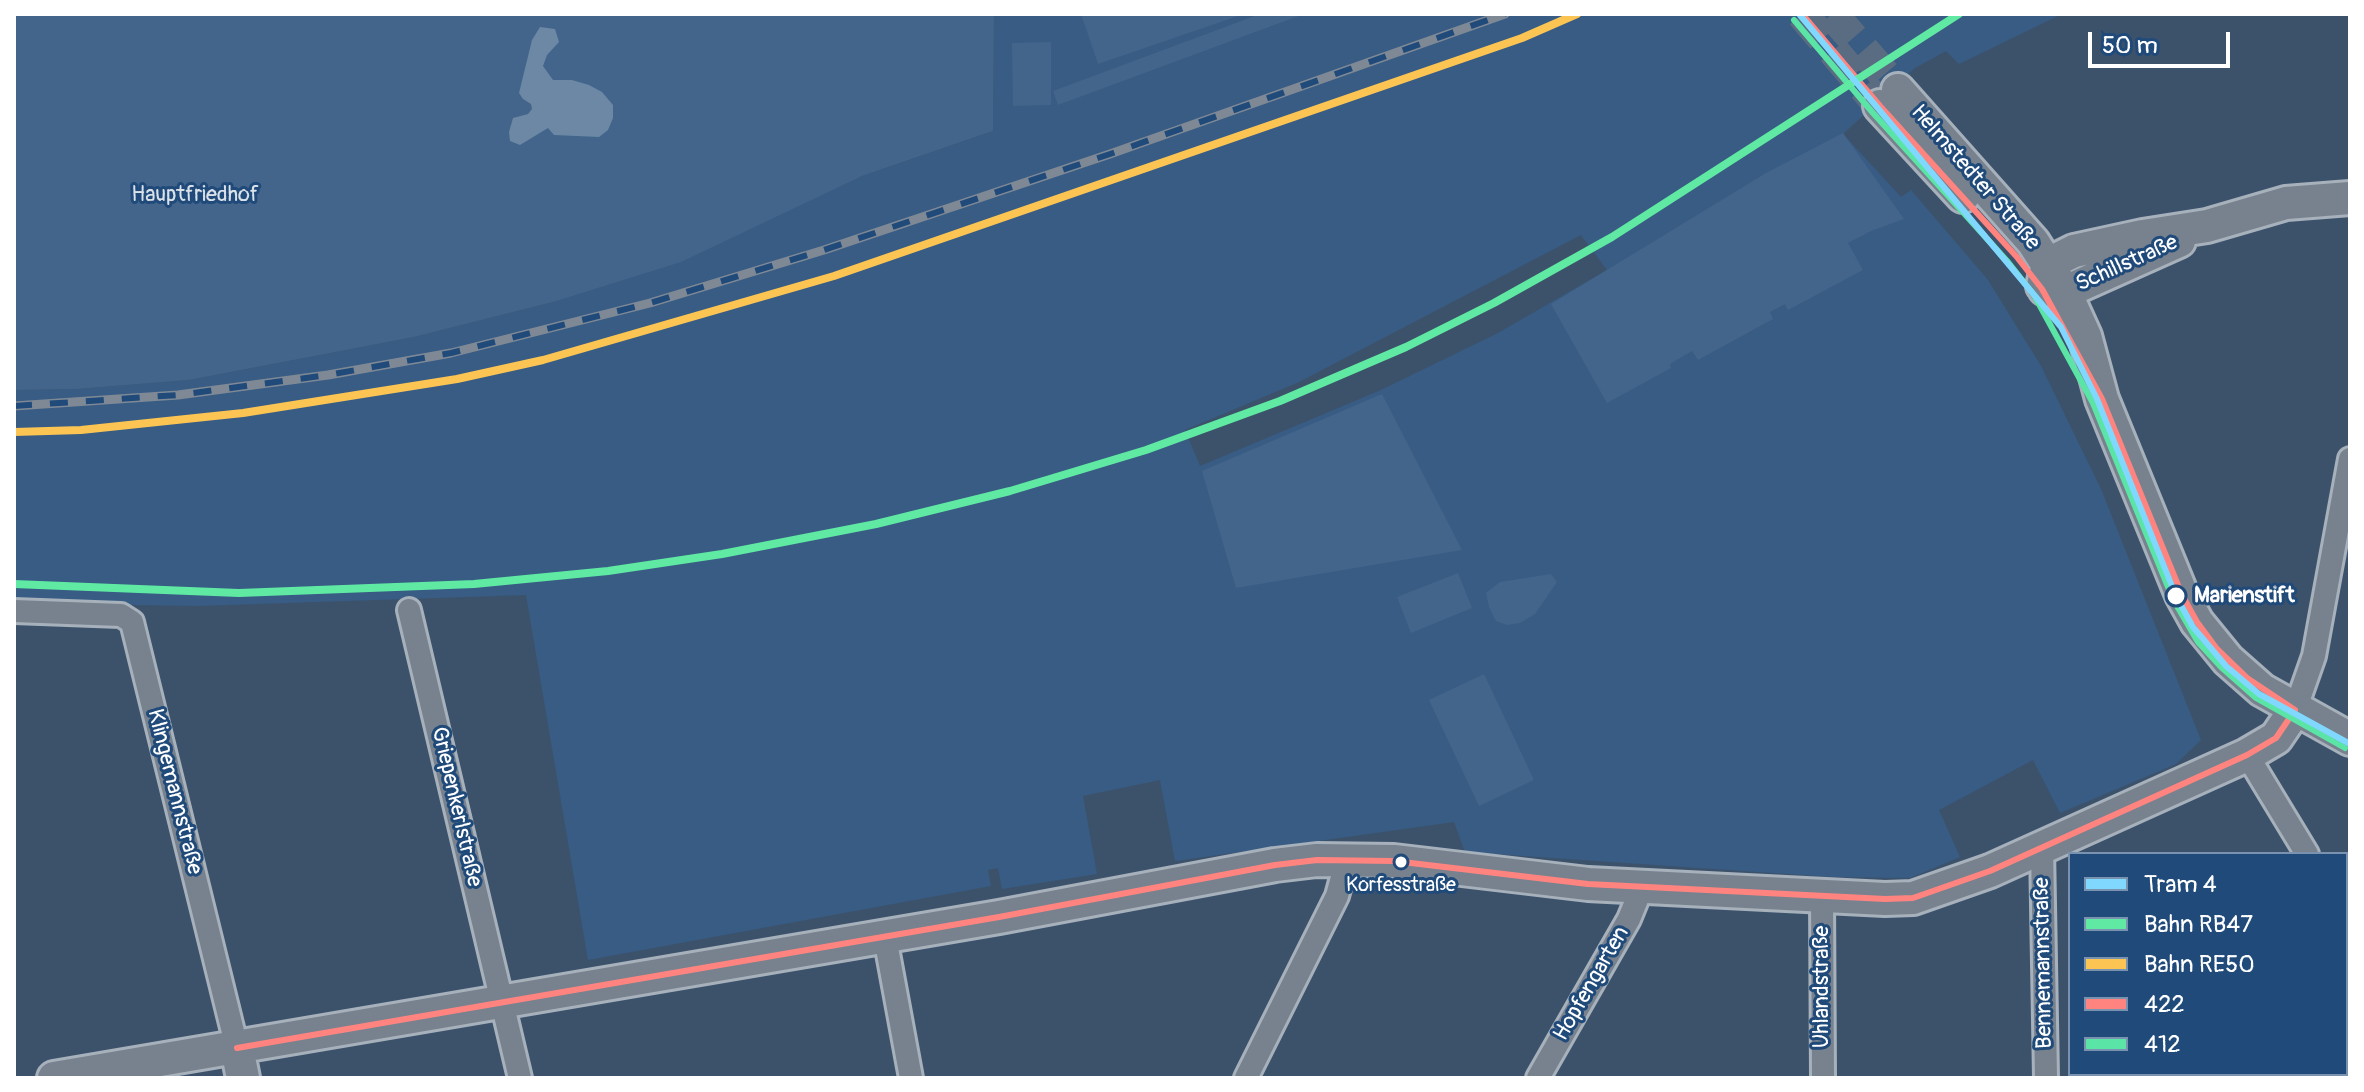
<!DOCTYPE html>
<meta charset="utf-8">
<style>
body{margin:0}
#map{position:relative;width:2364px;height:1092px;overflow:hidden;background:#3c526b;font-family:Pangolin,sans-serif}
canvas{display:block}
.frame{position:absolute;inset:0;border:16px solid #fff;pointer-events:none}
.legend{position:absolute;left:2068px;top:852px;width:280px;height:224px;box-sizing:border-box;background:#1f4a7a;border:2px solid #7992af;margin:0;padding:10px 14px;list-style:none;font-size:24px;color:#fff}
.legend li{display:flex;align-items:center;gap:16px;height:40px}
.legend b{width:40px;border:2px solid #7992af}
.scale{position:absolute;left:2088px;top:32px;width:142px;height:36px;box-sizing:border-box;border:4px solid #fff;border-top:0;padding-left:10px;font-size:24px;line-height:28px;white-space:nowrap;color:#fff;-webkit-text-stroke:6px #1f4a7a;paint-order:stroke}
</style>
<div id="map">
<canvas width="2364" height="1092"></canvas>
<div class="frame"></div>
<ul class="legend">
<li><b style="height:10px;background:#80d8ff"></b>Tram 4</li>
<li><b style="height:10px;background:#60e9a3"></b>Bahn RB47</li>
<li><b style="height:10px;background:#fcc553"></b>Bahn RE50</li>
<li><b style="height:10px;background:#ff8480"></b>422</li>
<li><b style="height:10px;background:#5ae5a6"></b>412</li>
</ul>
<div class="scale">50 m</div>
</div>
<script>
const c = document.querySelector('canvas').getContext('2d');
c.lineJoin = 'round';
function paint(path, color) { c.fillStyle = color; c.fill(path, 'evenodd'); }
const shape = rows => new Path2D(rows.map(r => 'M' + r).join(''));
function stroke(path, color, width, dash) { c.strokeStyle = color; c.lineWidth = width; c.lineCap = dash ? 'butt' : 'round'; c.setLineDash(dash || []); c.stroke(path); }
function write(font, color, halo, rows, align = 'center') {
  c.font = font + ' Pangolin,sans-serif'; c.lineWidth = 6; c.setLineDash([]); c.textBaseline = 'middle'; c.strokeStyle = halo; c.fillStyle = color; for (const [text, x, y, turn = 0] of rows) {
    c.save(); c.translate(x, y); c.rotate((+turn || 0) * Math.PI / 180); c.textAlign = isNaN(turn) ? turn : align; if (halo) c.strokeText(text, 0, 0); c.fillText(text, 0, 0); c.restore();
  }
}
paint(shape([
 [994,14,2062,14,1959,64,1946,51,1915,68,1843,134,1901,197,1911,190,1988,280,2041,366,2101,489,2201,740,2176,764,2060,813,2033,760,1939,810,1960,857,1910,878,1831,877,1465,852,1454,822,1175,861,1160,780,1083,796,1097,874,1002,889,998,868,988,870,991,886,588,960,526,595,198,606,14,603,14,390,77,389,189,380,414,337,553,302,862,176,993,131],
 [1581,235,1607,270,1498,333,1381,390,1200,466,1185,430,1299,382]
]), '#385c84');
paint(shape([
 [14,14,994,14,993,131,862,176,681,262,553,302,414,337,189,380,77,389,14,390],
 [1081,14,1244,14,1098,64],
 [1260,14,1304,14,1058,105,1053,91],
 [1051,42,1051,105,1013,106,1012,43],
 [1843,133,1904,219,1871,231,1848,243,1863,270,1788,310,1785,304,1770,312,1773,319,1698,360,1692,351,1670,364,1671,368,1607,403,1551,304,1766,173],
 [1382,394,1462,550,1236,588,1202,471],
 [1458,573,1472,608,1411,633,1397,597],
 [1551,574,1557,582,1535,614,1520,623,1507,625,1496,621,1489,607,1486,593,1500,582],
 [1484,674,1534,780,1479,806,1429,700]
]), '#43658b');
paint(shape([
 [540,27,555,29,559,42,547,55,543,66,553,80,572,80,589,85,602,92,613,105,613,118,608,130,599,137,554,135,548,128,520,145,510,141,509,132,513,118,528,114,532,109,531,104,523,99,519,93,532,40]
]), '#6c88a5');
stroke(shape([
 [1802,14,1880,106],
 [1832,14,1898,90]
]), '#596c81', 32, [32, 16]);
const street = shape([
 [409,610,520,1078],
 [14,611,121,615,132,622,237,1048],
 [2295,710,2314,656,2350,459],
 [2247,755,2307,854],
 [2042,847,2046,1078],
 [1822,896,1823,1078],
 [2346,914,2350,921],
 [885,937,911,1078],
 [1246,1078,1337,896,1347,859],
 [1538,1078,1629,919,1642,887],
 [2337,1078,2343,1074]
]);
const secondary = shape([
 [1898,90,2033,242,2065,292,2085,336,2102,399,2182,595,2197,622,2228,660,2262,690,2350,739],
 [1880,106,1963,196],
 [2043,286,2048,264,2074,251,2143,236,2207,226,2286,203,2350,198],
 [2045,289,2065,292,2179,241],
 [237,1048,243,1078],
 [54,1078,999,917,1275,865,1317,860,1394,861,1588,884,1885,899,1913,898,1990,871,2247,755,2276,738,2295,710]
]);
stroke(street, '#a7b1bc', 28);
stroke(secondary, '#a7b1bc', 38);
stroke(street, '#77828e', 22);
stroke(secondary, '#77828e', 32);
const rail = shape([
 [14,406,178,395,328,375,451,353,650,303,824,250,1110,154,1505,14]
]);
stroke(rail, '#7f8996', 9);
stroke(rail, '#1f4a7a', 6, [18]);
stroke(shape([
 [1802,14,1880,106,2016,256,2042,289,2102,399,2182,595,2197,622,2217,649,2247,678,2295,710],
 [237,1048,999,917,1275,865,1317,860,1394,861,1588,884,1885,899,1913,898,1990,871,2247,755,2276,738,2295,710]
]), '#ff8480', 6);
stroke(shape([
 [1794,20,1873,113,2008,262,2034,295,2093,403,2173,599,2198,642,2221,667,2256,698,2345,748]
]), '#5ae5a6', 6);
stroke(shape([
 [14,584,239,593,474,584,608,571,722,554,876,524,1010,491,1146,450,1280,401,1406,347,1494,303,1612,237,1959,14]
]), '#60e9a3', 8);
stroke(shape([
 [14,432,81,430,243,413,457,379,543,360,834,276,1522,38,1577,14]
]), '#fcc553', 8);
stroke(shape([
 [1799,14,2061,327,2097,399,2176,596,2193,627,2226,666,2259,694,2350,744]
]), '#80d8ff', 6);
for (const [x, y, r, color] of [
 [2176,596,10,"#fff"],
 [1401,862,7,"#fff"]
]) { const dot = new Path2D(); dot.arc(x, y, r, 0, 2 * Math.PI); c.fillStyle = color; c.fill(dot); stroke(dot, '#1f4a7a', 3); }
write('20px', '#fff', '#1f4a7a', [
 ["Korfesstraße",1401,886]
]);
write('22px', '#fff', '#1f4a7a', [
 ["Helmstedter Straße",1975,178,49],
 ["Schillstraße",2127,264,-24],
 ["Klingemannstraße",174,792,76],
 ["Griepenkerlstraße",456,807,77],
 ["Bennemannstraße",2044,963,-91],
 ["Hopfengarten",1592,984,-60],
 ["Uhlandstraße",1822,987,-90]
]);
write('22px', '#dae1e9', '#1f4a7a', [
 ["Hauptfriedhof",195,195]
]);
write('bold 22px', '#fff', '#1f4a7a', [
 ["Marienstift",2194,596]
], 'left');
</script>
